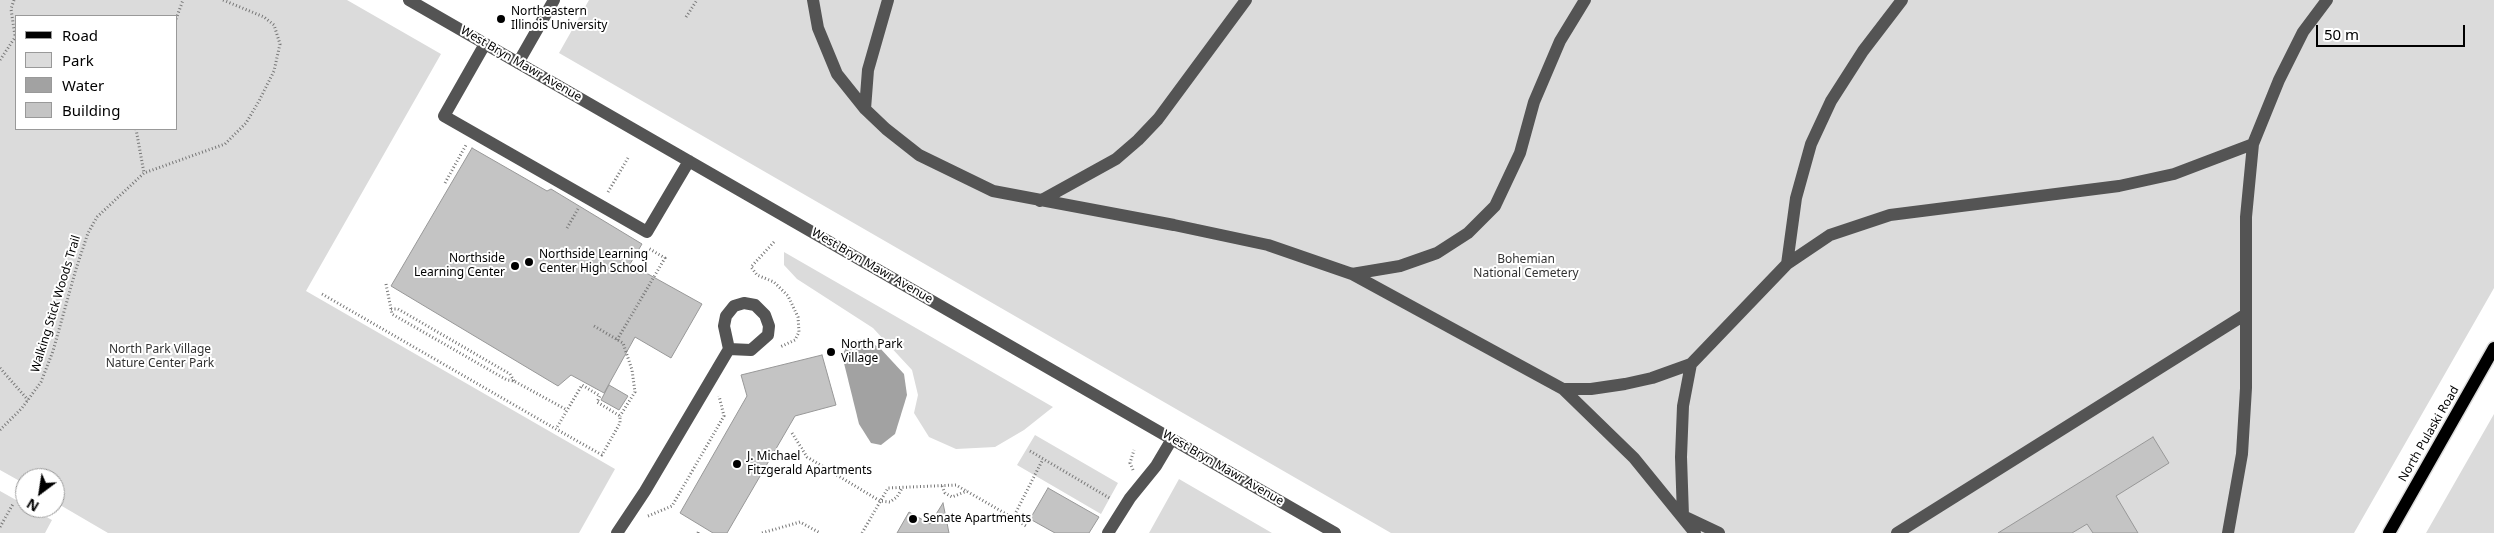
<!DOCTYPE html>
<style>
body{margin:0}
#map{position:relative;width:2494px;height:533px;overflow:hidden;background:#fff;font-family:"Noto Sans",sans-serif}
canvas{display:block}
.legend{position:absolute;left:15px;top:15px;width:162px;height:115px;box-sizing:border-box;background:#fff;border:1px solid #999;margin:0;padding:6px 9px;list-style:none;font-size:15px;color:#000}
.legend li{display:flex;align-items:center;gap:10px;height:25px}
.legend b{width:25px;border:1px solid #999}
.north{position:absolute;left:15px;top:468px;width:50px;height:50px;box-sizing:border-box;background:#fff;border:1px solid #999;border-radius:50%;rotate:211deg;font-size:14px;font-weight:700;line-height:20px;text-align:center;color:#000}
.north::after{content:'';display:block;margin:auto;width:18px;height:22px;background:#000;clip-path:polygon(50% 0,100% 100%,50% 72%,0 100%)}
.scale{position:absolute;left:2316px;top:25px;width:149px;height:22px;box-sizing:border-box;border:2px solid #000;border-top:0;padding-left:6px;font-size:15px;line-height:18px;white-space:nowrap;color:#000;-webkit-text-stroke:4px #fff;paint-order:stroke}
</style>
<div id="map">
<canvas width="2494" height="533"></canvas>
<ul class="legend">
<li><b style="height:6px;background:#000"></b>Road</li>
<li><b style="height:14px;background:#dbdbdb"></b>Park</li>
<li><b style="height:14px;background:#a2a2a2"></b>Water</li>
<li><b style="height:14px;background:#c4c4c4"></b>Building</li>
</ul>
<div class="north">N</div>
<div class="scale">50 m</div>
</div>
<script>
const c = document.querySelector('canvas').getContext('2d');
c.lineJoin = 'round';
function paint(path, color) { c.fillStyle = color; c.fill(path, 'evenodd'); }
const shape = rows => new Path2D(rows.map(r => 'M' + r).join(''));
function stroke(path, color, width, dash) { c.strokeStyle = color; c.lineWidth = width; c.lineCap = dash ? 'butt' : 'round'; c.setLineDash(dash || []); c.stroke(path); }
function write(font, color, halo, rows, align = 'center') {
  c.font = font + ' "Noto Sans",sans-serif'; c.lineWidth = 4; c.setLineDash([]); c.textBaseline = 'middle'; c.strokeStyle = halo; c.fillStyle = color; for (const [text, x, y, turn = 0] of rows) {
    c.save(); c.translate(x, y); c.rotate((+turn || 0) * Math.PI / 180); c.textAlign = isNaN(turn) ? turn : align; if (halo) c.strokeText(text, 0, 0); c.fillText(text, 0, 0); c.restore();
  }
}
paint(shape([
 [0,0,347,0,441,54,306,291,615,469,579,533,108,533,55,502,55,478,25,478,25,484,0,470],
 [16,16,176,16,176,129,16,129],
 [589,0,2494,0,2494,288,2354,533,1391,533,559,53],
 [784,252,1053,407,1024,430,995,447,956,449,929,437,914,413,918,395,912,370,873,328,797,279,784,265],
 [2494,414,2494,533,2426,533],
 [1035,435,1118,483,1101,514,1017,465],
 [1179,479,1272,533,1149,533],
 [0,491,25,505,25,508,30,508,52,520,45,533,0,533]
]), '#dbdbdb');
paint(shape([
 [862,339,879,347,904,374,907,395,895,434,881,445,871,443,859,424,842,355,850,341]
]), '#a2a2a2');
const building = shape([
 [472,148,547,191,551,189,642,244,630,264,702,304,671,358,635,337,604,393,571,375,558,386,391,286,472,148],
 [822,355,836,405,795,416,727,533,713,533,680,513,747,396,741,375,822,355],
 [609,385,628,396,619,410,601,400,609,385],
 [2153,437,2169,463,2116,496,2138,533,2093,533,2087,524,2072,533,1998,533,2153,437],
 [1048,488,1099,517,1089,533,1055,533,1030,519,1048,488],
 [943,503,949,533,897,533,909,512,930,524,943,503]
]);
paint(building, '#c4c4c4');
stroke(building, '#989898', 1);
const major = shape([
 [2389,533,2494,348]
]);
stroke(major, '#dbdbdb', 15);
stroke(shape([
 [14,0,11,9,15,36],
 [686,17,697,0],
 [176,19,183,0],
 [0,60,16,36],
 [136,129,144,173],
 [445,183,466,145],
 [608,192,628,158],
 [567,228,578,209],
 [774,242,751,267,757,275,774,282,788,296,798,317,799,332,795,340,780,347],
 [386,284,392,314,507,380,514,381,567,410],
 [322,294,556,429,602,455,620,423,620,416,597,402,600,396,582,385,556,429],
 [391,309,398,309,510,374,514,381],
 [594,326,623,343,632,370,635,392,620,416],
 [617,340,665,258,648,248],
 [0,368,28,400],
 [0,430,22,408,41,382,53,351,76,269,88,233,97,217,144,173,225,144,246,123,259,101,274,71,280,44,274,25,264,17,223,0],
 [792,433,807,457,880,501,890,502,897,497,902,488],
 [1030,451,1111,499],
 [1133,470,1130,463,1134,450],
 [942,486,945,493,952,497,967,491],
 [648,516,672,506,724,416,719,396],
 [1013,518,1026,526],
 [0,527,13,504],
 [698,533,699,530],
 [762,533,800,522,820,533],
 [862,533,888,488,956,485,1013,518,1043,459]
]), '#767676', 3, [1, 2.5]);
stroke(shape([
 [409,0,1335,533],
 [813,0,818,28,837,74,865,109,886,129,919,155,993,191,1174,225,1268,245,1352,274,1563,389,1634,458,1695,533],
 [485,44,444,116,647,232,689,161],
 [518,63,554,0],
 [865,109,868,70,888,0],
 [1040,201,1116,159,1138,140,1158,119,1246,0],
 [1787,264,1796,198,1811,144,1831,101,1863,51,1902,0],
 [1352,274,1400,266,1437,253,1468,233,1495,206,1520,153,1534,102,1560,41,1585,0],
 [1691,364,1787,264,1830,235,1890,215,2119,186,2174,174,2253,144],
 [1563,389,1591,389,1625,384,1652,378,1691,364,1683,406,1681,457,1683,516,1719,533],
 [617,533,645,491,729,349,724,326,726,316,734,306,744,303,755,305,765,315,769,326,768,335,751,350,729,349],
 [1108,533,1130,498,1156,466,1172,439],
 [1897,533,2246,314],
 [2228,533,2242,454,2246,388,2246,217,2253,144,2279,80,2303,32,2327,0]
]), '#545454', 12);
stroke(major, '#000', 12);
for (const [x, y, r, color] of [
 [501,19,5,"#000"],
 [529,262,5,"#000"],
 [515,266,5,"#000"],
 [831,352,5,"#000"],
 [737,464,5,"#000"],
 [913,519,5,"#000"]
]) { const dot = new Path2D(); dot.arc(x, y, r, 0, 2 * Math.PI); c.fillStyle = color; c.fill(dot); stroke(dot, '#fff', 2); }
write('12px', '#000', '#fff', [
 ["Northeastern",511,12],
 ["Illinois University",511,26],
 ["Northside Learning",539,255],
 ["Center High School",539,269],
 ["Northside",505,259,"right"],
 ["Learning Center",505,273,"right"],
 ["North Park",841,345],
 ["Village",841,359],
 ["J. Michael",747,457],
 ["Fitzgerald Apartments",747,471],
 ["Senate Apartments",923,519]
], 'left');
write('12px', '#000', '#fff', [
 ["West Bryn Mawr Avenue",521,64,30],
 ["West Bryn Mawr Avenue",872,266,30],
 ["Walking Stick Woods Trail",56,304,-73],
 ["North Pulaski Road",2429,434,-60],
 ["West Bryn Mawr Avenue",1223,468,30]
]);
write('12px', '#323232', '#fff', [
 ["Bohemian",1526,260],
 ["National Cemetery",1526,274],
 ["North Park Village",160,350],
 ["Nature Center Park",160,364]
]);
</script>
